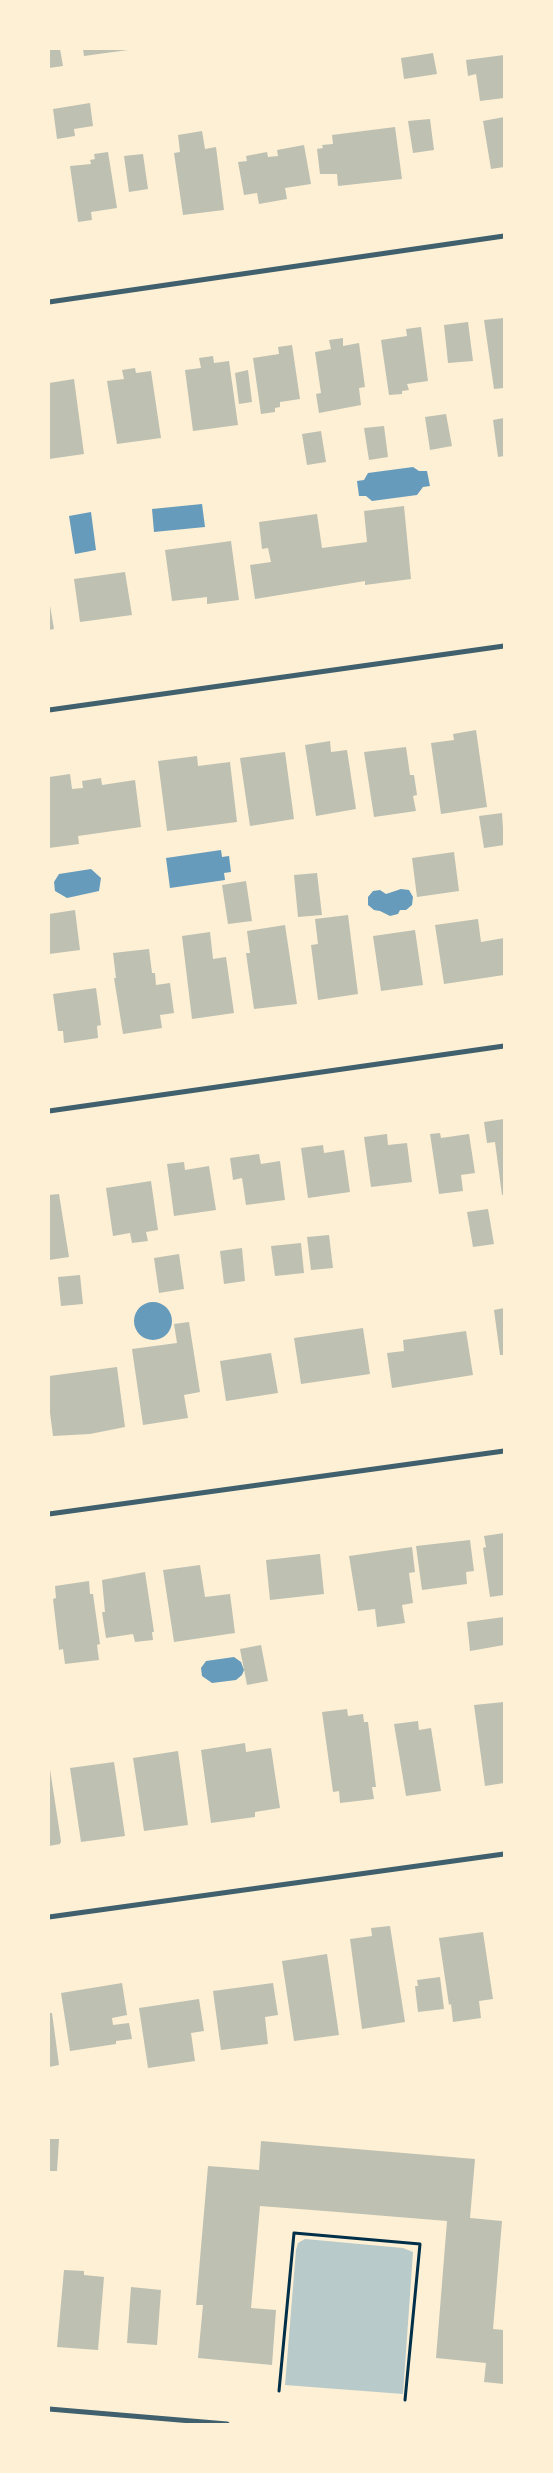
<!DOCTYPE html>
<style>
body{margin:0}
#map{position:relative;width:553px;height:2473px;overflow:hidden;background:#fdf0d5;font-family:Barlow,sans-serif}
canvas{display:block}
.frame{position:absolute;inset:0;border:50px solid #fdf0d5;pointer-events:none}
</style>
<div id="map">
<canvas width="553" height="2473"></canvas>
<div class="frame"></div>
</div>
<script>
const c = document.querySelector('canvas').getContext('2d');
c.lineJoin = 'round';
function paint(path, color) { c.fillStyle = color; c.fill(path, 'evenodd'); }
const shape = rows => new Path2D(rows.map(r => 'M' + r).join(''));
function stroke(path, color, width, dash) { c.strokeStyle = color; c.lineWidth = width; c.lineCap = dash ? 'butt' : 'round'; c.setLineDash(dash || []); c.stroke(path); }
paint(shape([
 [305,2239,403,2248,413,2252,403,2394,285,2385,296,2250,298,2243]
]), '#b9caca');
paint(shape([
 [413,467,419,471,427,471,430,486,423,487,417,495,372,501,366,496,359,496,357,481,364,480,368,473],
 [202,504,205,527,154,532,152,509],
 [91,512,96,550,75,554,69,516],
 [221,850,222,857,229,856,231,872,224,873,225,880,170,888,166,858],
 [91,869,101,878,99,891,67,898,55,891,54,882,59,874],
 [401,889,409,890,413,897,412,905,406,910,400,910,398,914,390,916,380,911,374,910,368,905,368,897,373,891,380,890,386,894],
 '134 1321a19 19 0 1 1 38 0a19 19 0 1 1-38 0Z',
 [234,1657,241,1662,244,1670,242,1675,236,1680,212,1683,202,1676,201,1668,206,1661]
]), '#669bbc');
paint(shape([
 [49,49,60,49,63,66,49,68],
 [83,49,128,49,128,50,84,56],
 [433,53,437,74,404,79,401,58],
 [504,55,504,98,480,101,476,74,468,76,466,60],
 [90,103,93,126,74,129,75,136,57,139,53,109],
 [504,117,504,167,491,169,483,121],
 [430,119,434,150,413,153,408,121],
 [395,127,402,179,338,186,337,174,320,174,317,149,323,148,322,145,333,144,332,135],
 [202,131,205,149,216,147,224,210,183,215,174,153,180,152,178,135],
 [304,145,311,184,285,188,287,199,259,204,257,193,244,195,238,162,247,161,246,156,267,152,268,157,278,156,277,150],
 [108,152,117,208,91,212,92,220,78,222,70,166,91,164,90,160,95,159,94,154],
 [143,154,148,189,129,192,124,156],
 [504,318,504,388,494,389,484,320],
 [468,322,473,361,448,363,444,325],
 [421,327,428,381,407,384,409,390,402,391,402,394,389,395,381,340,407,336,406,329],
 [343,338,343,346,359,343,365,387,359,388,361,405,319,413,316,394,321,393,315,352,331,349,329,340],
 [292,345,300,399,280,402,280,407,275,408,275,412,261,414,253,358,279,354,278,347],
 [213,356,214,363,229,361,238,425,193,431,185,370,201,368,199,358],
 [135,368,136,373,151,371,161,438,117,444,107,381,124,379,122,370],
 [248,370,252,402,239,404,235,373],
 [74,379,84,454,49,459,49,383],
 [446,414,452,446,430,450,425,417],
 [504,418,504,456,498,457,493,420],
 [384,426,388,457,369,460,364,428],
 [321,431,326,462,307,465,302,434],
 [404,506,411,579,365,585,365,581,255,599,250,565,271,562,268,548,262,549,259,522,317,514,322,548,367,542,364,511],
 [231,541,239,600,207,604,207,597,172,601,165,550],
 [125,572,132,615,80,622,74,579],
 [49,600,54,629,49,630],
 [476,730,487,807,441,814,431,743,454,740,453,734],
 [330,741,331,752,347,750,356,809,316,816,305,745],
 [406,747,410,775,414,775,417,795,413,796,416,811,374,817,364,752],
 [285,752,294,819,250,826,240,758],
 [197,756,198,766,230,762,237,822,167,831,158,761],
 [70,774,72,789,83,788,82,781,101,778,102,785,135,780,141,827,78,836,79,844,49,848,49,777],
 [502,813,504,845,484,848,479,816],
 [454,852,459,891,417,897,412,858],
 [317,873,322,915,298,917,294,875],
 [246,881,252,921,228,924,222,885],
 [75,910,80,950,49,954,49,914],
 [348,915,358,994,318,1000,311,945,318,944,315,919],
 [478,919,481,942,504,938,504,975,444,984,435,925],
 [285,925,297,1004,254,1009,246,953,250,953,247,931],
 [415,930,423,985,381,991,373,936],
 [210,932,213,959,226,957,234,1013,192,1019,182,936],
 [149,949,152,973,155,973,156,985,170,983,174,1013,160,1015,162,1028,123,1034,114,978,116,978,113,953],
 [96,988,101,1025,97,1026,98,1038,64,1043,63,1031,58,1031,53,994],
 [504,1119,504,1195,502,1195,495,1142,487,1143,484,1122],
 [440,1133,441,1138,469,1134,475,1173,461,1175,463,1191,439,1194,430,1134],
 [387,1134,388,1145,407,1143,412,1182,371,1187,364,1137],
 [323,1145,324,1153,344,1150,350,1192,308,1198,301,1148],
 [259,1154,261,1164,280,1161,285,1200,246,1205,242,1178,233,1180,230,1158],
 [184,1162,185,1170,209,1166,216,1210,174,1216,167,1164],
 [151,1181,158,1230,146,1232,148,1241,132,1243,130,1233,113,1236,106,1188],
 [59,1194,69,1257,49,1260,49,1195],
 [488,1209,494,1244,473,1247,467,1212],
 [329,1235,333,1268,311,1270,307,1237],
 [301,1243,304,1273,275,1276,271,1246],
 [242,1248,245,1281,224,1284,220,1251],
 [179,1254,184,1289,159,1293,154,1258],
 [80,1275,83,1304,61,1306,58,1277],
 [504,1308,504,1355,500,1355,494,1310],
 [189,1322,200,1392,184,1395,188,1418,143,1425,132,1349,177,1343,174,1324],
 [363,1328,370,1374,301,1384,294,1338],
 [466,1331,473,1375,392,1388,387,1353,404,1351,403,1340],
 [271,1353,278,1393,226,1401,220,1361],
 [117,1367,125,1427,90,1434,53,1436,49,1405,49,1376],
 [504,1533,504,1595,490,1597,483,1548,486,1547,484,1536],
 [470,1540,474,1571,466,1572,467,1584,422,1590,416,1546],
 [412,1547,415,1572,409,1573,413,1603,402,1605,405,1623,377,1627,375,1609,358,1611,349,1556],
 [320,1554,324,1594,270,1600,266,1560],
 [200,1565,205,1597,230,1594,235,1633,174,1642,163,1570],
 [145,1572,154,1632,152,1632,153,1640,135,1642,133,1634,106,1638,102,1612,105,1612,102,1580],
 [89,1581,90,1594,93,1594,100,1644,97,1645,99,1660,65,1664,63,1649,59,1650,53,1599,56,1598,55,1586],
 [504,1617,504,1645,470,1651,467,1622],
 [261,1645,268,1681,247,1685,240,1649],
 [504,1702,504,1783,485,1786,474,1705],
 [347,1709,348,1716,363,1714,364,1722,368,1722,376,1787,372,1787,374,1799,340,1803,339,1791,333,1792,322,1712],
 [418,1721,419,1730,431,1728,441,1791,406,1796,394,1724],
 [245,1743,246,1752,271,1748,280,1808,255,1812,255,1817,211,1823,201,1750],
 [178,1751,188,1825,144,1831,133,1758],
 [114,1762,125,1836,81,1842,70,1768],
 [49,1763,61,1841,60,1844,49,1846],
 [390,1926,405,2022,362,2029,350,1939,372,1936,371,1928],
 [483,1932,493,1999,479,2001,481,2018,453,2022,451,2004,449,2005,439,1938],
 [327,1954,339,2035,294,2041,282,1961],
 [440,1977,444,2009,418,2012,415,1986,418,1986,417,1980],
 [122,1983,127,2015,112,2018,113,2025,129,2023,132,2039,116,2041,116,2044,70,2051,61,1993],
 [273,1983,278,2015,265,2017,268,2044,221,2050,213,1991],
 [199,1999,204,2031,191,2033,195,2061,148,2068,139,2008],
 [49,2013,52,2013,59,2065,49,2067],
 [49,2139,59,2139,57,2171,49,2171],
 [261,2141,475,2159,470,2218,502,2221,493,2329,504,2330,504,2384,484,2382,486,2363,436,2358,447,2221,325,2211,260,2206,251,2308,276,2310,272,2365,198,2358,203,2305,196,2305,208,2166,259,2170],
 [64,2270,84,2271,84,2275,104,2277,98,2350,57,2347],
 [131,2287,161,2290,157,2345,127,2343]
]), '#bec0b2');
stroke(shape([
 [279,2391,294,2233,420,2244,405,2400]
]), '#003049', 3);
stroke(shape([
 [49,302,504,236],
 [49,710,504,646],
 [49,1111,504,1046],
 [49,1514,504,1451],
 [49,1917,504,1854],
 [49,2409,227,2424]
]), '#3f606c', 5);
</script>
